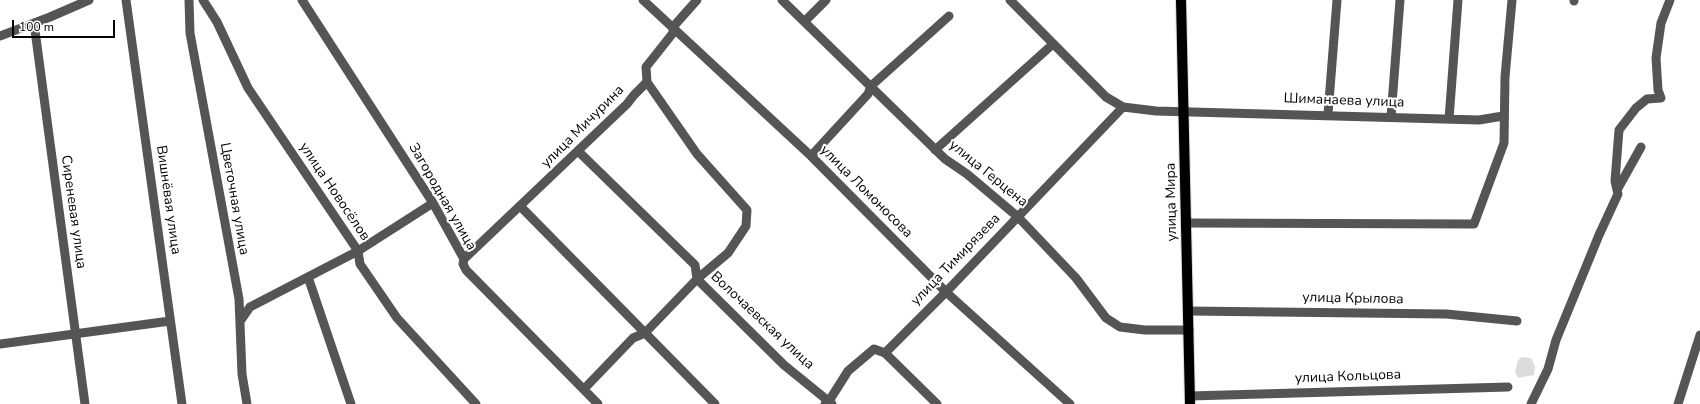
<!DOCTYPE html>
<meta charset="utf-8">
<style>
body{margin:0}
#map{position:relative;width:1700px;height:404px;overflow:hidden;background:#fff;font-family:"Nunito Sans",sans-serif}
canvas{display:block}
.scale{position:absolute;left:12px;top:20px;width:103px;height:18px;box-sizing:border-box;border:2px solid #000;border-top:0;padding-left:5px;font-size:12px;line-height:14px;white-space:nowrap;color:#000;-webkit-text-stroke:3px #fff;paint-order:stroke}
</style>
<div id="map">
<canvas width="1700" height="404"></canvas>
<div class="scale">100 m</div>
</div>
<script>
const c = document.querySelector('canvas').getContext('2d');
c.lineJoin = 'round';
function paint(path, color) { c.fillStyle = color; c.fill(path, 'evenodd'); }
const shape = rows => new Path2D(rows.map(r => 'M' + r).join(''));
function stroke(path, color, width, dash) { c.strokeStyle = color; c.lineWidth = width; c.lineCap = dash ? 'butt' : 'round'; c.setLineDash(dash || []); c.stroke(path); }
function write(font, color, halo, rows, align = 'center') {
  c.font = font + ' "Nunito Sans",sans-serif'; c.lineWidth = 4; c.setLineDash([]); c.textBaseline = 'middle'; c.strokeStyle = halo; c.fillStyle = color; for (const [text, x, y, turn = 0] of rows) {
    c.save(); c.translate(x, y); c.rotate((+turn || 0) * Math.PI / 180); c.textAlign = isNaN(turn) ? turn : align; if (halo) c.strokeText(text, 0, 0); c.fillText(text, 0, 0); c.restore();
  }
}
paint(shape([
 [1522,357,1531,358,1535,366,1534,375,1518,378,1515,372,1518,360]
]), '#dcdcdc');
const major = shape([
 [1181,0,1190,404]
]);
stroke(major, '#dbdbdb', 12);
stroke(shape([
 [126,0,182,404],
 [189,0,190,33,239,299,242,374,247,404],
 [203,0,217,22,248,88,358,251,360,264,397,318,476,404],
 [302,0,433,203,464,259,463,264,466,270,598,404],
 [643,0,811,156,946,292,1070,404],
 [782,0,945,159,967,174,1018,217,1076,278,1106,318,1120,327,1145,330,1189,330],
 [1010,0,1106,97,1123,107,1156,111,1479,120,1503,116],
 [1574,1,1574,0],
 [805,21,826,0],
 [34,23,85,404],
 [0,36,50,17,89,0],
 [1328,114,1337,0],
 [1391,117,1400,0],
 [1449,119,1458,0],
 [935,150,1053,44],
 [579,152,695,265,697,279,784,365,832,404],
 [811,156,868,94,871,86,949,16],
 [1617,190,1615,181,1619,130,1636,108,1647,99,1661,98,1658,90,1656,58,1661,23,1670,0],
 [521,207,715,404],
 [1186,223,1474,224,1504,143,1505,77,1512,0],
 [464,259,627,104,634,95,647,82,646,67,673,33,673,27,697,0],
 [308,277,351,404],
 [1188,311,1446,314,1517,321],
 [241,320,250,307,358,251,433,203],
 [0,344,170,321],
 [885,353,937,404],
 [584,389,633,338,645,333,697,279,728,253,746,226,747,210,697,154,647,82],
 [1190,396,1508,387],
 [825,404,829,401,848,371,874,349,885,353,946,292,1123,107],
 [1531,404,1548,369,1556,340,1599,235,1618,194,1617,190,1641,147],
 [1678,404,1700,335]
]), '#555', 9);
stroke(major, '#000', 10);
write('14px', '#000', '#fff', [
 ["Шиманаева улица",1344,101,2],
 ["улица Мичурина",583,127,-45],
 ["улица Герцена",988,174,39],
 ["улица Новосёлов",334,192,56],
 ["улица Ломоносова",866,192,45],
 ["Загородная улица",442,197,60],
 ["Цветочная улица",234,199,80],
 ["Вишнёвая улица",168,200,82],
 ["улица Мира",1172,202,-91],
 ["Сиреневая улица",73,212,82],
 ["улица Тимирязева",956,260,-46],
 ["улица Крылова",1353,299,1],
 ["Волочаевская улица",762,321,43],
 ["улица Кольцова",1348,377,-2]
]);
</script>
